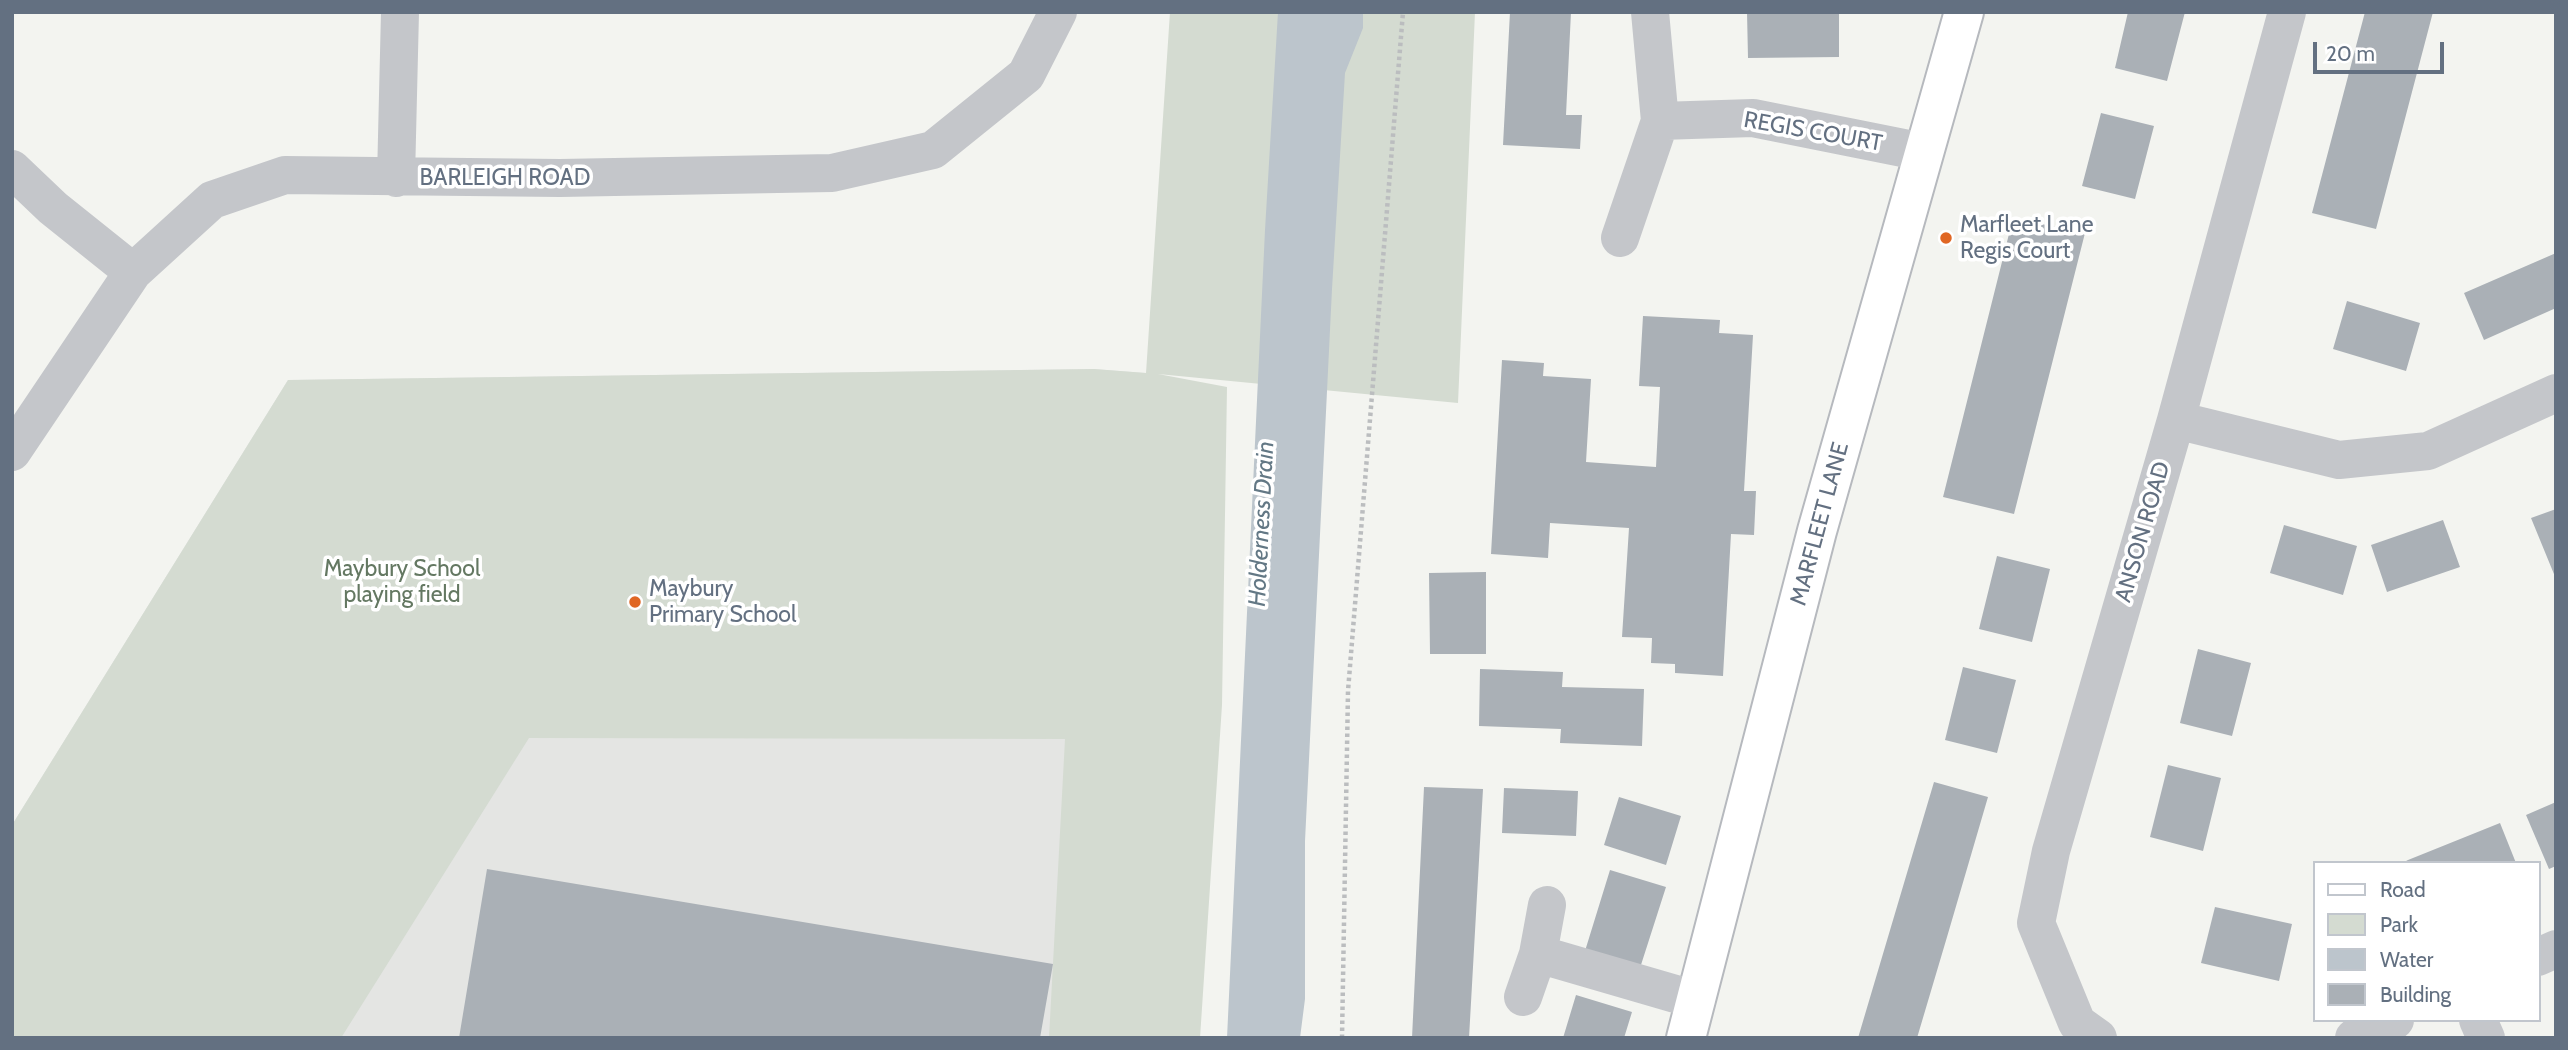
<!DOCTYPE html>
<style>
body{margin:0}
#map{position:relative;width:2568px;height:1050px;overflow:hidden;background:#f3f4f0;font-family:Cabin,sans-serif}
canvas{display:block}
.frame{position:absolute;inset:0;border:14px solid #637081;pointer-events:none}
.legend{position:absolute;left:2313px;top:861px;width:228px;height:161px;box-sizing:border-box;background:#fff;border:2px solid #c1c6cd;margin:0;padding:9px 12px;list-style:none;font-size:21px;color:#637081}
.legend li{display:flex;align-items:center;gap:14px;height:35px}
.legend b{width:35px;border:2px solid #c1c6cd}
.scale{position:absolute;left:2313px;top:42px;width:131px;height:32px;box-sizing:border-box;border:4px solid #637081;border-top:0;padding-left:9px;font-size:21px;line-height:24px;white-space:nowrap;color:#637081;-webkit-text-stroke:5px #fff;paint-order:stroke}
</style>
<div id="map">
<canvas width="2568" height="1050"></canvas>
<div class="frame"></div>
<ul class="legend">
<li><b style="height:9px;background:#fff"></b>Road</li>
<li><b style="height:19px;background:#d4dbd1"></b>Park</li>
<li><b style="height:19px;background:#bcc5cc"></b>Water</li>
<li><b style="height:19px;background:#aab0b6"></b>Building</li>
</ul>
<div class="scale">20 m</div>
</div>
<script>
const c = document.querySelector('canvas').getContext('2d');
c.lineJoin = 'round';
function paint(path, color) { c.fillStyle = color; c.fill(path, 'evenodd'); }
const shape = rows => new Path2D(rows.map(r => 'M' + r).join(''));
function stroke(path, color, width, dash) { c.strokeStyle = color; c.lineWidth = width; c.lineCap = dash ? 'butt' : 'round'; c.setLineDash(dash || []); c.stroke(path); }
function write(font, color, halo, rows, align = 'center') {
  c.font = font + ' Cabin,sans-serif'; c.lineWidth = 7; c.setLineDash([]); c.textBaseline = 'middle'; c.strokeStyle = halo; c.fillStyle = color; for (const [text, x, y, turn = 0] of rows) {
    c.save(); c.translate(x, y); c.rotate((+turn || 0) * Math.PI / 180); c.textAlign = isNaN(turn) ? turn : align; if (halo) c.strokeText(text, 0, 0); c.fillText(text, 0, 0); c.restore();
  }
}
paint(shape([
 [1094,369,1146,373,1071,1038,12,1038,12,825,288,380]
]), '#e4e5e3');
paint(shape([
 [1170,12,1475,12,1458,403,1158,374,1227,387,1222,705,1200,1038,1049,1038,1065,739,529,738,341,1038,12,1038,12,825,288,380,1094,369,1146,373]
]), '#d4dbd1');
paint(shape([
 [1278,12,1363,12,1363,28,1345,73,1332,289,1305,841,1305,999,1300,1038,1227,1038,1265,230]
]), '#bcc5cc');
paint(shape([
 [1510,12,1571,12,1566,115,1582,115,1580,149,1503,145],
 [1747,12,1839,12,1839,57,1748,58],
 [2128,12,2185,12,2167,81,2115,68],
 [2365,12,2433,12,2376,229,2312,213],
 [2101,113,2154,126,2135,199,2082,186],
 [2013,218,2085,233,2014,514,1943,497],
 [2556,253,2556,308,2484,340,2464,293],
 [2347,301,2420,323,2406,371,2333,349],
 [1643,316,1720,320,1719,333,1753,335,1744,491,1756,491,1754,535,1731,534,1723,676,1675,673,1675,664,1651,663,1652,638,1622,637,1629,528,1550,523,1548,558,1491,554,1502,360,1544,363,1543,376,1591,379,1586,462,1656,467,1660,387,1639,386],
 [2556,509,2556,579,2531,518],
 [2443,520,2460,567,2387,592,2371,545],
 [2284,525,2357,546,2343,595,2270,573],
 [1997,556,2050,569,2032,642,1979,629],
 [1486,572,1486,654,1430,654,1429,573],
 [2198,649,2251,663,2232,736,2180,723],
 [1963,667,2016,680,1997,753,1945,740],
 [1480,669,1563,672,1562,687,1644,689,1642,746,1560,743,1561,729,1479,726],
 [2168,765,2221,778,2203,851,2150,837],
 [1934,782,1988,797,1947,937,1917,1038,1858,1038],
 [1424,787,1483,789,1469,1038,1412,1038],
 [1504,788,1578,791,1576,836,1502,833],
 [1619,797,1681,816,1666,865,1604,845],
 [2556,802,2556,866,2549,869,2526,815],
 [2500,823,2516,863,2402,863,2408,860],
 [487,869,1053,964,1040,1038,459,1038],
 [1610,870,1666,887,1640,968,1585,951],
 [2215,907,2292,924,2279,981,2201,963],
 [1576,995,1632,1012,1624,1038,1563,1038]
]), '#aab0b6');
const secondary = shape([
 [1686,1038,1817,531,1964,12]
]);
stroke(secondary, '#b6b9be', 42);
stroke(shape([
 [1342,1038,1348,691,1403,12]
]), '#bbbdbf', 4.5, [3.5, 3.5]);
stroke(shape([
 [1660,121,1753,118,1923,152],
 [12,169,53,208,133,272],
 [396,178,400,12],
 [1620,238,1660,121,1650,12],
 [2176,420,2339,460,2428,451,2556,393],
 [12,452,133,272,212,200,285,175,560,178,832,173,933,150,1026,75,1058,12],
 [1538,954,1696,1000],
 [2538,957,2556,949],
 [1523,997,1538,954,1547,905],
 [2478,1020,2486,1038],
 [2098,1038,2077,1023,2036,923,2051,851,2176,420,2287,12],
 [2354,1038,2395,1020]
]), '#c4c6ca', 38);
stroke(secondary, '#fff', 38);
for (const [x, y, r, color] of [
 [1946,238,7,"#e06724"],
 [635,602,7,"#e06724"]
]) { const dot = new Path2D(); dot.arc(x, y, r, 0, 2 * Math.PI); c.fillStyle = color; c.fill(dot); stroke(dot, '#fff', 2.5); }
write('23px', '#637081', '#fff', [
 ["REGIS COURT",1813,132,10],
 ["BARLEIGH ROAD",505,178],
 ["MARFLEET LANE",1820,524,-75],
 ["ANSON ROAD",2143,532,-74]
]);
write('23px', '#637081', '#fff', [
 ["Marfleet Lane",1960,225],
 ["Regis Court",1960,251],
 ["Maybury",649,589],
 ["Primary School",649,615]
], 'left');
write('23px', '#647862', '#fff', [
 ["Maybury School",402,569],
 ["playing field",402,595]
]);
write('italic 24px', '#637885', '#fff', [
 ["Holderness Drain",1262,524,-87]
]);
</script>
